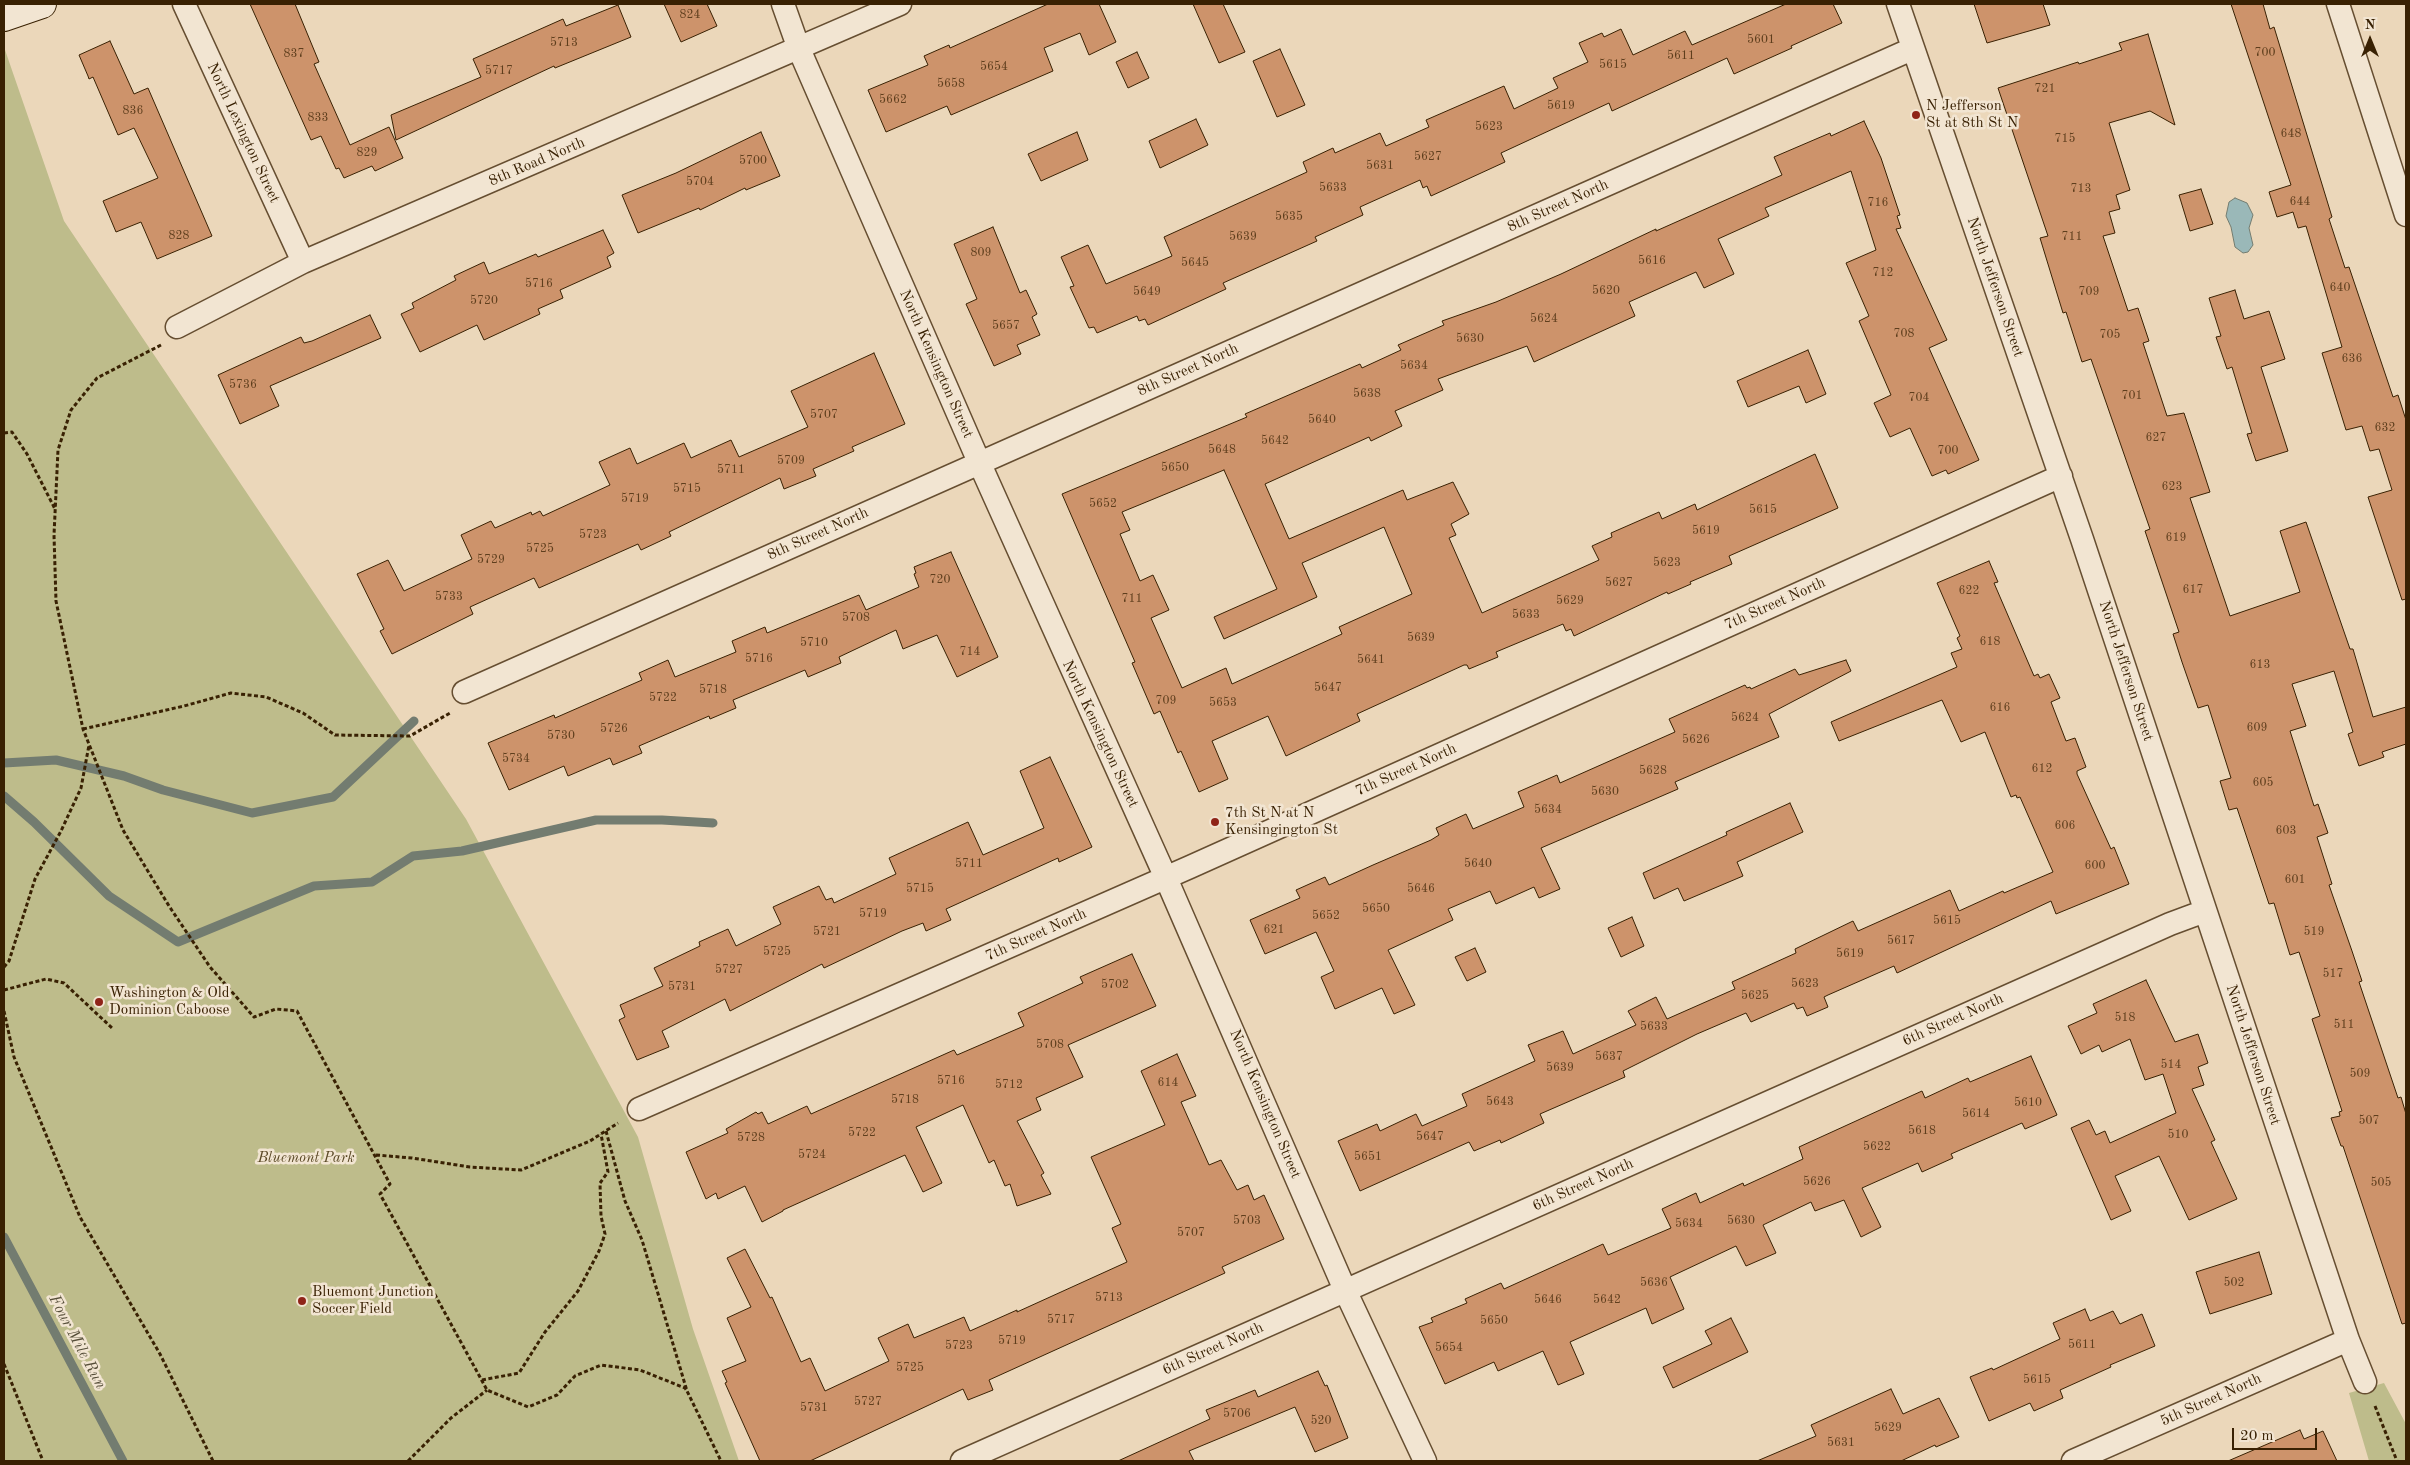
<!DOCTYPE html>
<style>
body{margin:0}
#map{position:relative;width:2410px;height:1465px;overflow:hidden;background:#ebd7ba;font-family:"Old Standard TT",serif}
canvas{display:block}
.frame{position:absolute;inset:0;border:5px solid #392103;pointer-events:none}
.north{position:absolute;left:2345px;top:15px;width:50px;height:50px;-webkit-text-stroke:4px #f2e5d2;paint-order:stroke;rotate:0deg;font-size:14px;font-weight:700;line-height:20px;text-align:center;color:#392103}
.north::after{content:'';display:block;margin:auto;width:18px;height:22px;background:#392103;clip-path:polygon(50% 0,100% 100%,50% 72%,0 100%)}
.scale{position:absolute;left:2232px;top:1428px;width:85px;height:22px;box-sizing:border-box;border:2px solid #392103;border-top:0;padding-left:6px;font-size:15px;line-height:18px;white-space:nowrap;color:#392103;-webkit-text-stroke:4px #f2e5d2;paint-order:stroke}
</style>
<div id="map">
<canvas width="2410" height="1465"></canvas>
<div class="frame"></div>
<div class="north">N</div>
<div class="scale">20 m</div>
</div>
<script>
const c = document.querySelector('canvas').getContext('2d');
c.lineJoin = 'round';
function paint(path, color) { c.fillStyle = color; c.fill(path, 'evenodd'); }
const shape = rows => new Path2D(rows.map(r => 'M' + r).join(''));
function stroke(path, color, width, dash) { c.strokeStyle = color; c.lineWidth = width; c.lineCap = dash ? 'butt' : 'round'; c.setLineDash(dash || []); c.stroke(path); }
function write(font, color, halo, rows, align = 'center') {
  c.font = font + ' "Old Standard TT",serif'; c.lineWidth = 5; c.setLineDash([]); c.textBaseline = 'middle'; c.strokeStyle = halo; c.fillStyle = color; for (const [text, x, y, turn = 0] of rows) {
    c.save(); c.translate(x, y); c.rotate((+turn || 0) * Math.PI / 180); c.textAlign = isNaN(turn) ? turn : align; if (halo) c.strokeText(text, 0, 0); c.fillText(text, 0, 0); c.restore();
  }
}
paint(shape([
 [4,47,64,221,466,819,638,1137,693,1329,739,1461,4,1461],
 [2384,1383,2406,1424,2406,1461,2369,1461,2349,1393]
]), '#bebc8b');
const water = shape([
 [2235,198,2247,203,2253,215,2249,228,2253,245,2248,252,2243,253,2235,247,2231,227,2226,216,2229,202,2235,198]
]);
paint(water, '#9ab8b8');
stroke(water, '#737c70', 1);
stroke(shape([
 [4,763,56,760,124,776,163,790,252,813,333,797,414,721],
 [4,796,34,822,109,896,178,942,314,886,372,882,413,856,462,851,596,820,662,820,713,823],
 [4,1237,123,1461]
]), '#737c70', 9);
const building = shape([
 [250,4,295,4,319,62,314,64,350,145,389,127,403,158,375,171,372,166,344,178,339,168,336,169,321,136,311,140,250,4],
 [664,4,707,4,717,26,681,42,664,4],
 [1048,4,1099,4,1116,42,1089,55,1080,33,1044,48,1053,71,951,115,947,106,886,132,868,90,928,65,924,56,949,45,950,48,1048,4],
 [1193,4,1223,4,1245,52,1219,63,1193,4],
 [1786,4,1833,4,1842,23,1791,46,1792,48,1734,74,1727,58,1612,111,1609,103,1501,153,1505,162,1431,196,1427,186,1423,188,1420,180,1360,207,1363,215,1315,237,1317,241,1223,283,1226,289,1148,325,1145,319,1139,321,1137,316,1097,333,1094,327,1089,328,1070,287,1074,286,1061,257,1088,245,1106,284,1172,256,1164,237,1307,172,1303,162,1333,148,1335,153,1380,133,1386,146,1429,127,1426,120,1504,86,1514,109,1558,88,1553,78,1588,62,1579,43,1602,33,1604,37,1621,29,1633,55,1685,31,1692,45,1786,4],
 [1974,4,2043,4,2050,25,1987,43,1974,4],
 [2231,4,2263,4,2270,29,2274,27,2332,217,2329,219,2345,268,2349,267,2393,397,2398,395,2406,420,2406,599,2402,600,2368,497,2392,490,2379,449,2370,451,2362,426,2346,430,2322,353,2342,347,2306,226,2298,228,2293,212,2277,217,2269,192,2291,185,2231,4],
 [618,5,631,37,555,68,554,66,396,140,391,115,481,77,473,59,563,19,566,26,618,5],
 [2148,34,2175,125,2150,111,2109,123,2130,190,2116,195,2120,209,2109,212,2115,233,2103,236,2128,311,2138,308,2149,341,2143,343,2167,416,2184,413,2194,443,2210,492,2190,498,2230,616,2300,592,2280,531,2306,522,2350,649,2353,649,2373,717,2406,707,2406,744,2382,752,2384,757,2359,766,2348,734,2353,732,2334,671,2292,684,2306,726,2290,731,2291,734,2314,806,2318,804,2328,833,2317,837,2332,884,2329,885,2352,951,2362,981,2359,982,2398,1098,2401,1097,2406,1114,2406,1323,2402,1324,2343,1146,2341,1146,2331,1118,2340,1116,2339,1112,2342,1111,2312,1019,2320,1016,2299,952,2290,955,2274,903,2269,904,2237,808,2229,810,2220,781,2231,778,2208,705,2198,708,2182,662,2173,634,2179,632,2145,531,2150,529,2091,359,2082,362,2066,312,2063,313,2040,238,2048,236,1998,88,2078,62,2079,64,2122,50,2119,43,2148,34],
 [110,41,134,94,148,88,212,236,157,259,141,222,116,232,103,201,158,178,134,128,118,135,93,77,89,79,88,76,79,55,110,41],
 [1280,49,1305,105,1277,117,1253,61,1280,49],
 [1137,52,1149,78,1128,88,1116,62,1137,52],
 [1196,119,1208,145,1160,168,1149,141,1196,119],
 [1864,121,1881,158,1900,215,1897,216,1901,228,1896,229,1947,340,1929,348,1979,460,1948,474,1946,470,1932,476,1910,428,1890,437,1874,403,1891,395,1859,321,1869,316,1846,263,1876,250,1851,171,1765,208,1769,216,1718,239,1734,274,1704,288,1696,272,1629,302,1635,316,1534,362,1527,346,1438,379,1443,390,1395,411,1402,426,1371,441,1369,437,1265,484,1289,539,1403,490,1407,500,1453,482,1469,514,1451,524,1456,535,1449,538,1482,613,1599,560,1592,546,1612,537,1611,533,1659,512,1662,519,1695,504,1697,510,1815,454,1838,508,1729,556,1732,564,1690,582,1691,584,1668,594,1667,592,1574,636,1571,629,1566,631,1563,624,1496,652,1498,657,1469,669,1467,665,1464,665,1357,714,1360,721,1286,756,1268,716,1212,741,1228,779,1199,792,1181,751,1178,753,1160,711,1154,714,1132,663,1135,662,1062,494,1247,417,1245,414,1360,364,1362,368,1401,350,1398,345,1444,325,1442,321,1496,302,1561,274,1656,229,1656,231,1782,175,1774,157,1830,133,1831,136,1864,121],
 [1224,470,1277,589,1214,617,1224,639,1317,597,1302,563,1384,527,1412,594,1339,627,1342,634,1232,684,1226,668,1182,688,1151,618,1169,610,1153,575,1140,581,1120,534,1130,530,1122,512,1224,470],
 [761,132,780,176,746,190,745,188,700,210,699,208,638,233,622,195,676,173,761,132],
 [1077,132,1088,160,1041,181,1028,154,1077,132],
 [2201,189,2213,224,2190,231,2179,195,2201,189],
 [993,227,1020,293,1026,290,1037,314,1032,317,1040,335,1017,345,1021,354,994,366,966,304,977,299,954,244,993,227],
 [603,230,614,253,607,257,611,267,560,290,563,298,538,309,540,314,484,340,477,325,420,352,401,314,414,308,412,303,456,280,454,276,484,262,489,274,536,254,538,257,603,230],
 [2235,290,2244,319,2269,311,2285,359,2261,367,2288,451,2256,461,2247,434,2252,433,2232,367,2227,369,2216,337,2221,336,2209,298,2235,290],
 [370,315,381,338,270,386,279,406,240,424,218,375,301,337,304,343,312,341,370,315],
 [1808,350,1826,394,1806,403,1799,386,1748,407,1737,381,1808,350],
 [874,353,905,424,852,447,854,451,813,469,816,476,784,489,780,478,669,532,671,536,641,550,638,544,539,588,534,578,470,607,473,614,392,654,380,631,384,629,357,574,388,560,404,591,472,559,461,535,491,521,495,528,531,512,532,515,540,511,543,516,610,485,599,462,630,448,637,464,684,443,691,458,731,440,739,457,808,427,791,391,874,353],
 [951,552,998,657,957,677,937,635,903,649,896,630,839,657,841,663,808,677,805,670,733,700,736,708,710,719,709,716,639,746,642,753,613,765,610,758,568,776,564,766,509,790,488,743,554,715,555,718,642,680,639,673,668,660,675,677,736,652,732,641,765,627,767,633,859,595,866,610,919,587,914,574,916,573,914,567,951,552],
 [1989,561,1998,582,1994,583,2034,676,2038,674,2040,678,2049,674,2060,698,2051,702,2066,741,2075,738,2086,767,2077,771,2077,774,2111,849,2114,847,2129,884,2056,914,2051,901,1897,973,1894,966,1828,995,1824,997,1828,1007,1807,1016,1803,1007,1797,1009,1794,1003,1751,1022,1746,1013,1697,1034,1623,1071,1625,1077,1540,1114,1544,1123,1501,1143,1500,1140,1474,1151,1469,1142,1360,1191,1338,1141,1377,1124,1380,1131,1416,1114,1422,1126,1467,1106,1462,1094,1535,1061,1528,1045,1563,1031,1573,1054,1636,1025,1628,1011,1656,997,1667,1019,1735,989,1732,982,1796,953,1795,949,1853,921,1858,931,1950,890,1959,911,2003,891,2004,893,2053,872,2020,797,2017,798,2016,795,2011,797,1985,732,1961,742,1942,700,1839,741,1831,722,1957,667,1951,653,1962,649,1957,638,1960,636,1937,583,1989,561],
 [1846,660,1851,671,1769,714,1779,737,1675,782,1678,789,1541,848,1560,889,1539,898,1534,887,1496,904,1490,891,1448,909,1453,920,1388,950,1415,1005,1394,1014,1382,988,1335,1009,1321,977,1334,971,1316,932,1265,954,1250,920,1300,898,1296,890,1325,877,1329,885,1373,865,1431,840,1439,835,1436,828,1466,814,1473,829,1524,807,1518,792,1557,775,1560,783,1675,732,1669,719,1745,685,1747,688,1750,687,1751,689,1795,669,1799,675,1846,660],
 [1050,757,1092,847,1059,862,1058,858,946,909,951,920,926,931,923,923,902,931,824,968,822,964,730,1011,725,999,662,1031,669,1047,637,1060,619,1020,625,1017,620,1005,663,986,654,968,700,946,699,942,728,929,736,946,781,924,773,907,819,886,826,900,832,898,834,903,896,874,889,858,968,822,983,855,1044,828,1020,771,1050,757],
 [1790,803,1803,832,1737,862,1743,876,1684,901,1678,888,1654,899,1643,873,1727,835,1726,832,1790,803],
 [1632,917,1644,946,1621,957,1608,928,1632,917],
 [1475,948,1486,972,1467,981,1455,957,1475,948],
 [1132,954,1156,1006,1068,1045,1083,1077,1036,1098,1041,1110,1017,1121,1044,1173,1041,1175,1051,1194,1017,1206,1010,1184,1005,1186,994,1160,989,1163,963,1105,916,1127,942,1183,923,1192,905,1155,783,1210,783,1211,762,1222,745,1186,718,1199,716,1193,706,1199,686,1152,728,1133,726,1129,756,1112,758,1114,762,1112,768,1124,807,1106,811,1114,954,1050,957,1055,1024,1026,1018,1013,1083,983,1080,977,1132,954],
 [2146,980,2175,1042,2198,1034,2208,1063,2198,1067,2204,1085,2192,1089,2215,1140,2211,1142,2237,1199,2189,1220,2159,1156,2115,1176,2131,1211,2111,1220,2071,1128,2089,1120,2096,1135,2105,1131,2110,1143,2176,1113,2163,1074,2145,1080,2130,1039,2102,1052,2099,1045,2081,1054,2068,1026,2097,1013,2093,1004,2146,980],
 [1177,1054,1196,1096,1181,1102,1209,1165,1221,1160,1237,1190,1248,1185,1254,1200,1264,1195,1284,1239,1222,1267,1225,1273,989,1380,993,1390,968,1400,963,1389,810,1461,760,1461,725,1383,727,1382,722,1371,746,1361,727,1318,751,1307,727,1258,745,1249,770,1298,772,1297,801,1362,810,1358,825,1391,889,1361,878,1338,908,1324,914,1338,964,1317,970,1331,1017,1310,1017,1312,1127,1262,1112,1228,1121,1224,1091,1157,1165,1125,1141,1071,1177,1054],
 [2031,1056,2057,1115,2025,1129,2022,1123,1951,1154,1953,1158,1922,1172,1918,1163,1862,1188,1881,1227,1861,1237,1844,1200,1815,1211,1811,1202,1763,1225,1776,1253,1746,1266,1736,1246,1670,1277,1684,1309,1652,1324,1646,1308,1570,1342,1584,1374,1558,1385,1543,1351,1498,1371,1494,1362,1445,1384,1419,1327,1433,1322,1431,1318,1467,1303,1465,1299,1501,1283,1504,1289,1603,1244,1608,1255,1671,1228,1662,1209,1696,1193,1700,1203,1743,1183,1744,1186,1803,1159,1799,1147,1891,1105,1922,1091,1925,1098,1968,1078,1970,1082,2031,1056],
 [2259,1252,2272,1294,2210,1314,2196,1272,2259,1252],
 [2085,1309,2090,1321,2113,1311,2120,1324,2142,1314,2155,1346,2110,1365,2111,1367,2060,1390,2063,1398,2034,1411,2030,1403,1989,1421,1970,1377,1992,1368,1993,1370,2060,1339,2053,1323,2085,1309],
 [1731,1318,1748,1352,1673,1388,1663,1367,1712,1344,1705,1331,1731,1318],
 [1318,1371,1325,1386,1327,1385,1348,1438,1315,1452,1295,1407,1189,1451,1194,1461,1118,1461,1210,1419,1206,1410,1255,1390,1258,1397,1318,1371],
 [1891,1389,1903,1414,1939,1398,1959,1437,1936,1447,1935,1445,1901,1461,1757,1461,1816,1436,1811,1425,1891,1389],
 [2300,1430,2304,1439,2323,1431,2337,1461,2228,1461,2300,1430]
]);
paint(building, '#cd936b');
stroke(building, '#392103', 1);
const street = shape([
 [184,4,303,262],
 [783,4,799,49,979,462,1166,878,1345,1290,1425,1461],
 [1898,4,2082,539,2348,1340,2365,1382],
 [2338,4,2406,215],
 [177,327,303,262,900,4],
 [464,692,1912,49],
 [639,1109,1190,867,2061,476],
 [962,1461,2170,924,2205,911],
 [2073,1461,2348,1340]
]);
const secondary = shape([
 [4,17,42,4]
]);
stroke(street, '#664e31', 25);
stroke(secondary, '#392103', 30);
stroke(shape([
 [161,345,97,378,71,410,58,450,54,535,56,601,83,729,123,830,169,906,210,967,254,1017,276,1009,297,1011,390,1184,380,1194,487,1390,528,1407,557,1395,575,1376,601,1365,640,1370,685,1388,687,1391],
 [4,433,12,432,27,454,55,509],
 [83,729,184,706,231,693,266,697,303,713,335,735,410,736,450,713],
 [4,967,9,961,35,879,61,831,81,788,89,745],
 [4,990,46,979,64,983,112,1028],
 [4,1011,14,1057,80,1217,160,1354,213,1461],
 [606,1131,625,1201,642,1240,687,1391,721,1461],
 [376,1155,412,1158,470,1167,521,1170,590,1141,618,1123],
 [4,1364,43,1461],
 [482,1380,519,1373,545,1332,578,1291,599,1251,605,1234,601,1216,600,1183,608,1172,601,1134],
 [2375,1406,2397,1461],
 [408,1461,451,1418,487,1390]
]), '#392103', 3, [4, 2.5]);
stroke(street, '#f2e5d2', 22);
stroke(secondary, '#f2e5d2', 28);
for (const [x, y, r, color] of [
 [1916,115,5,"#8f2418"],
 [1215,822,5,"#8f2418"],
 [99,1002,5,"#8f2418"],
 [302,1301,5,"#8f2418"]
]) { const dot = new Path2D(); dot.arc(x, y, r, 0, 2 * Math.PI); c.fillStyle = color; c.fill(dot); stroke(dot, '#f2e5d2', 2); }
write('12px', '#5e3e1d', null, [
 ["824",690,15],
 ["5601",1761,40],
 ["5713",564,43],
 ["700",2265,53],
 ["837",294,54],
 ["5611",1681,56],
 ["5615",1613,65],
 ["5654",994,67],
 ["5717",499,71],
 ["5658",951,84],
 ["721",2045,89],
 ["5662",893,100],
 ["5619",1561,106],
 ["836",133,111],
 ["833",318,118],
 ["5623",1489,127],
 ["648",2291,134],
 ["715",2065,139],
 ["829",367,153],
 ["5627",1428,157],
 ["5700",753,161],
 ["5631",1380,166],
 ["5704",700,182],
 ["5633",1333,188],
 ["713",2081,189],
 ["644",2300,202],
 ["716",1878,203],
 ["5635",1289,217],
 ["828",179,236],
 ["5639",1243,237],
 ["711",2072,237],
 ["809",981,253],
 ["5616",1652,261],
 ["5645",1195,263],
 ["712",1883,273],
 ["5716",539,284],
 ["640",2340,288],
 ["5620",1606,291],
 ["5649",1147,292],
 ["709",2089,292],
 ["5720",484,301],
 ["5624",1544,319],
 ["5657",1006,326],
 ["708",1904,334],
 ["705",2110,335],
 ["5630",1470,339],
 ["636",2352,359],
 ["5634",1414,366],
 ["5736",243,385],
 ["5638",1367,394],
 ["701",2132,396],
 ["704",1919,398],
 ["5707",824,415],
 ["5640",1322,420],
 ["632",2385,428],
 ["627",2156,438],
 ["5642",1275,441],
 ["5648",1222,450],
 ["700",1948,451],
 ["5709",791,461],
 ["5650",1175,468],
 ["5711",731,470],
 ["623",2172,487],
 ["5715",687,489],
 ["5719",635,499],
 ["5652",1103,504],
 ["5615",1763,510],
 ["5619",1706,531],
 ["5723",593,535],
 ["619",2176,538],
 ["5725",540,549],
 ["5729",491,560],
 ["5623",1667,563],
 ["720",940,580],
 ["5627",1619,583],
 ["617",2193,590],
 ["622",1969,591],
 ["5733",449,597],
 ["711",1132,599],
 ["5629",1570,601],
 ["5633",1526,615],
 ["5708",856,618],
 ["5639",1421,638],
 ["618",1990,642],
 ["5710",814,643],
 ["714",970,652],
 ["5716",759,659],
 ["5641",1371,660],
 ["613",2260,665],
 ["5647",1328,688],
 ["5718",713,690],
 ["5722",663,698],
 ["709",1166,701],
 ["5653",1223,703],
 ["616",2000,708],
 ["5624",1745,718],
 ["609",2257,728],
 ["5726",614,729],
 ["5730",561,736],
 ["5626",1696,740],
 ["5734",516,759],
 ["612",2042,769],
 ["5628",1653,771],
 ["605",2263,783],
 ["5630",1605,792],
 ["5634",1548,810],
 ["606",2065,826],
 ["603",2286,831],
 ["5711",969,864],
 ["5640",1478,864],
 ["600",2095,866],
 ["601",2295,880],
 ["5715",920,889],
 ["5646",1421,889],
 ["5650",1376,909],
 ["5719",873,914],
 ["5652",1326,916],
 ["5615",1947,921],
 ["621",1274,930],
 ["5721",827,932],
 ["519",2314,932],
 ["5617",1901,941],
 ["5725",777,952],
 ["5619",1850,954],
 ["5727",729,970],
 ["517",2333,974],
 ["5623",1805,984],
 ["5702",1115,985],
 ["5731",682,987],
 ["5625",1755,996],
 ["518",2125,1018],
 ["511",2344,1025],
 ["5633",1654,1027],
 ["5708",1050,1045],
 ["5637",1609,1057],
 ["514",2171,1065],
 ["5639",1560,1068],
 ["509",2360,1074],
 ["5716",951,1081],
 ["614",1168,1083],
 ["5712",1009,1085],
 ["5718",905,1100],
 ["5643",1500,1102],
 ["5610",2028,1103],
 ["5614",1976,1114],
 ["507",2369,1121],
 ["5618",1922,1131],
 ["5722",862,1133],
 ["510",2178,1135],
 ["5647",1430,1137],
 ["5728",751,1138],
 ["5622",1877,1147],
 ["5724",812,1155],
 ["5651",1368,1157],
 ["5626",1817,1182],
 ["505",2381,1183],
 ["5703",1247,1221],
 ["5630",1741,1221],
 ["5634",1689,1224],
 ["5707",1191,1233],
 ["5636",1654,1283],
 ["502",2234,1283],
 ["5713",1109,1298],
 ["5646",1548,1300],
 ["5642",1607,1300],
 ["5717",1061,1320],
 ["5650",1494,1321],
 ["5719",1012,1341],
 ["5611",2082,1345],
 ["5723",959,1346],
 ["5654",1449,1348],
 ["5725",910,1368],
 ["5615",2037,1380],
 ["5727",868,1402],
 ["5731",814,1408],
 ["5706",1237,1414],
 ["520",1321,1421],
 ["5629",1888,1428],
 ["5631",1841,1443]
]);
write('15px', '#392103', '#f2e5d2', [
 ["N Jefferson",1926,106],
 ["St at 8th St N",1926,123],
 ["7th St N at N",1225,813],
 ["Kensingington St",1225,830],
 ["Washington & Old",109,993],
 ["Dominion Caboose",109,1010],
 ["Bluemont Junction",312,1292],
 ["Soccer Field",312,1309]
], 'left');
write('15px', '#392103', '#f2e5d2', [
 ["North Lexington Street",243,133,65],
 ["8th Road North",537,162,-23],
 ["8th Street North",1558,206,-24],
 ["North Jefferson Street",1995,287,71],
 ["North Kensington Street",936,364,66],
 ["8th Street North",1188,370,-24],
 ["8th Street North",818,534,-24],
 ["7th Street North",1775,604,-24],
 ["North Jefferson Street",2126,671,72],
 ["North Kensington Street",1100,734,65],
 ["7th Street North",1406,770,-24],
 ["7th Street North",1036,935,-24],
 ["6th Street North",1953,1020,-24],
 ["North Jefferson Street",2253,1055,72],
 ["North Kensington Street",1265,1104,67],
 ["6th Street North",1583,1185,-24],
 ["6th Street North",1213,1349,-24],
 ["5th Street North",2211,1400,-24]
]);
write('italic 15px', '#5a4825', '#f2e5d2', [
 ["Bluemont Park",306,1158]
]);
write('italic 16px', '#564e39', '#f2e5d2', [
 ["Four Mile Run",77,1342,62]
]);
</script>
